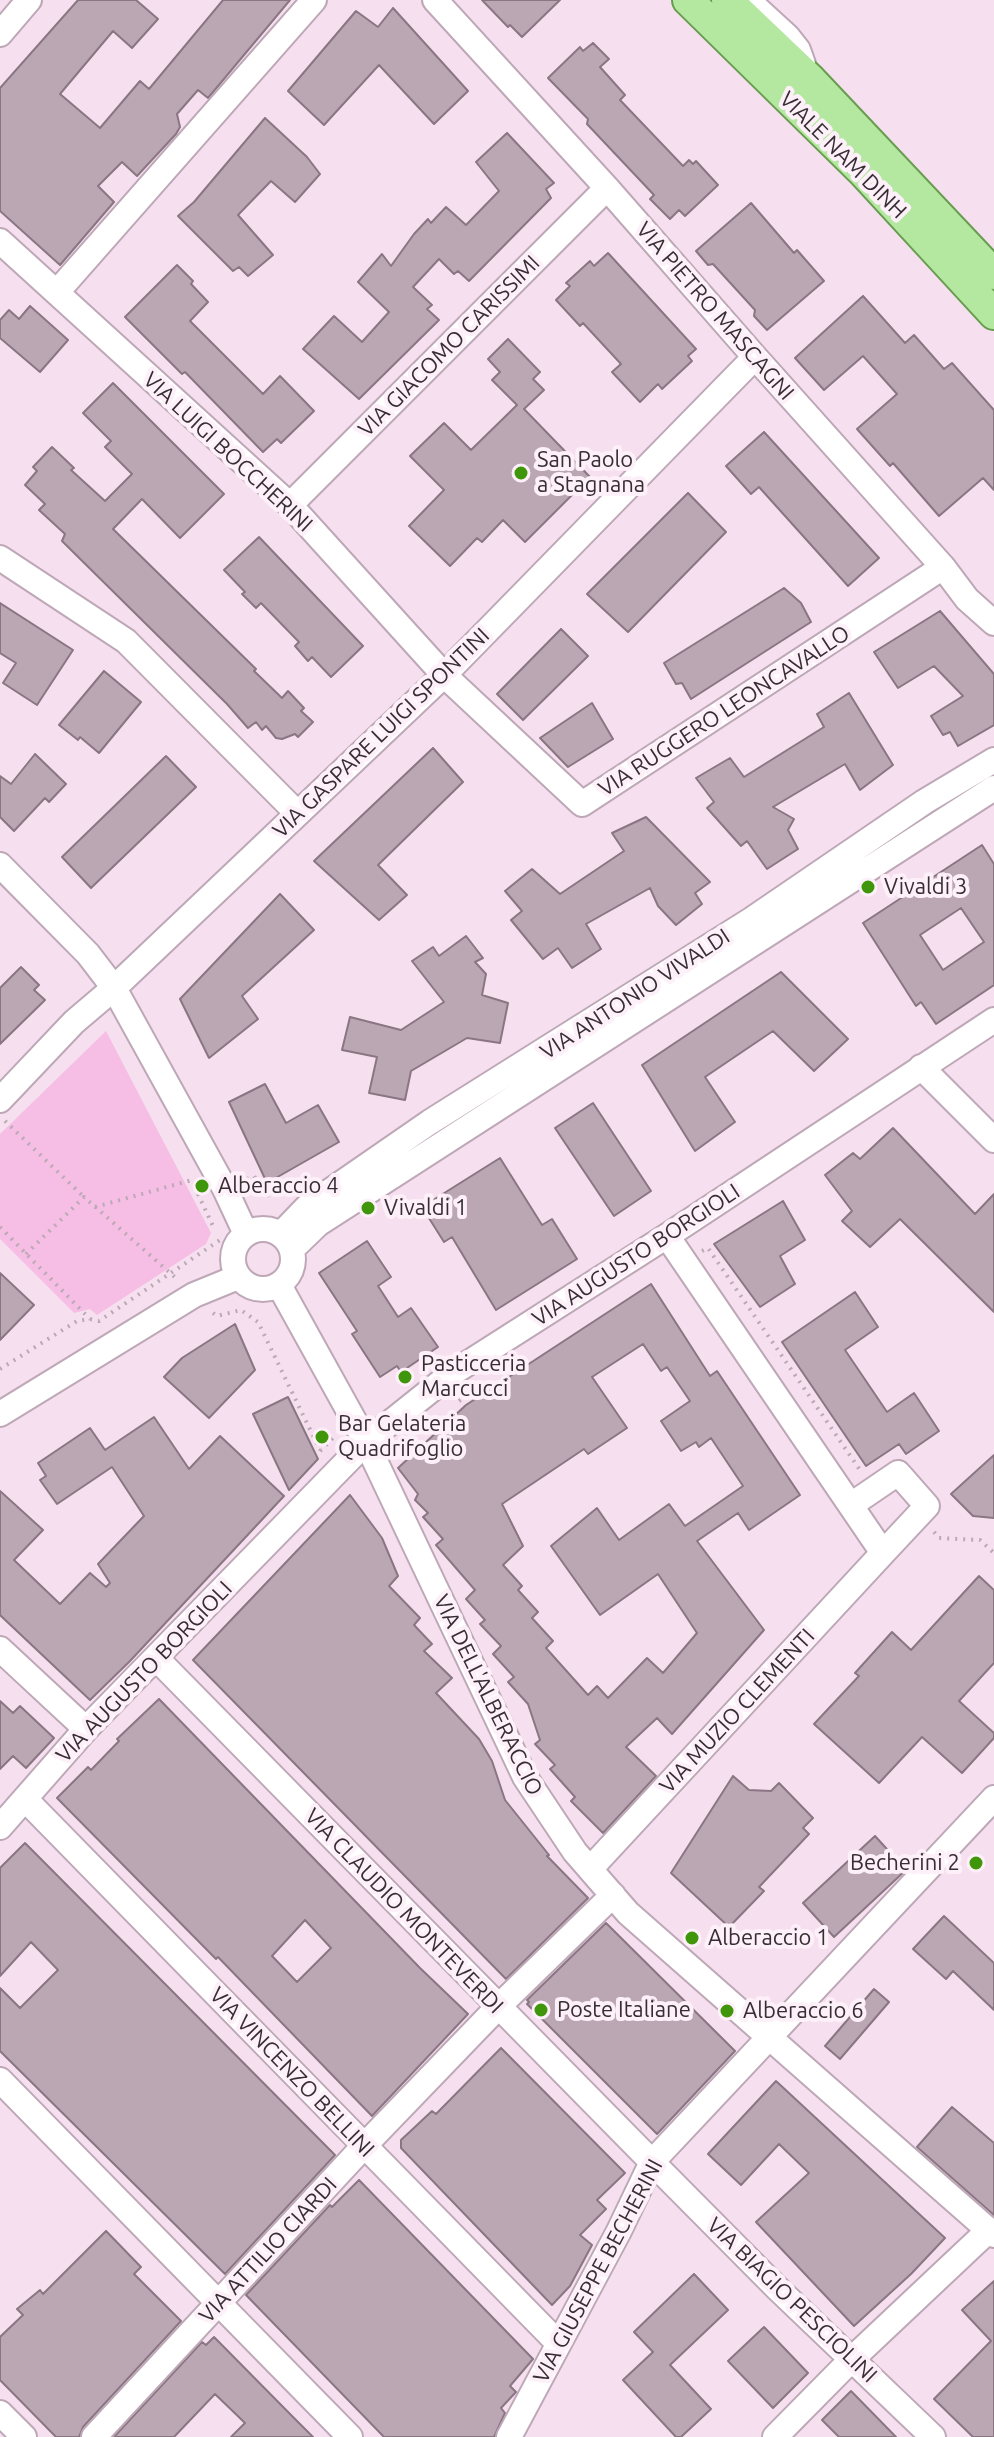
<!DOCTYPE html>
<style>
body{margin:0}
canvas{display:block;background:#f6e0ef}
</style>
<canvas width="994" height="2437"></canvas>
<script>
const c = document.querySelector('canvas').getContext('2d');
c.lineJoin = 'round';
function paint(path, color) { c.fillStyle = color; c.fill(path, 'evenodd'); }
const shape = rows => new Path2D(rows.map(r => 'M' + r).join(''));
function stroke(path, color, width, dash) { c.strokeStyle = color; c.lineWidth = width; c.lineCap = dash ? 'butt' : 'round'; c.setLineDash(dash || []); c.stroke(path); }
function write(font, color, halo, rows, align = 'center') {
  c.font = font + ' Ubuntu,sans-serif'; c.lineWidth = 8; c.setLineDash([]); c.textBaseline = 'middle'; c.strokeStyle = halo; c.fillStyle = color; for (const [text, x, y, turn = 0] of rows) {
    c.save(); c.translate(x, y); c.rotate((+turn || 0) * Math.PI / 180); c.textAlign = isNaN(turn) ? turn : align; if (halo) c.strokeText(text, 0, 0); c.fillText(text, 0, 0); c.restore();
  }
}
paint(shape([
 [106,1031,211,1233,206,1244,97,1315,90,1309,74,1313,0,1239,0,1134]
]), '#f6bde5');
const building = shape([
 [78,0,136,0,158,19,132,48,113,31,60,94,100,128,140,81,149,89,223,0,290,0,208,98,198,90,177,114,180,127,176,134,137,176,122,162,98,186,114,202,60,265,0,211,0,88,78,0],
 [482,0,560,0,522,37,510,25,508,27,482,0],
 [393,8,468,91,434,124,379,65,324,125,288,91,356,11,378,27,393,8],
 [593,43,609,59,600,67,625,95,620,100,683,166,689,160,693,164,696,161,718,185,685,216,679,210,670,219,650,199,654,195,587,124,588,119,548,78,580,47,583,51,593,43],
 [265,118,307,157,320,174,295,202,271,181,238,215,273,255,248,276,239,267,233,271,178,216,194,202,265,118],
 [507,133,554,183,546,189,551,198,469,281,458,271,454,274,439,259,413,287,432,305,427,309,439,320,359,399,303,349,334,316,362,342,389,312,358,282,382,254,391,266,414,234,428,219,431,223,446,207,466,225,499,191,476,162,507,133],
 [751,203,794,253,797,250,824,281,767,330,754,316,755,310,713,264,708,265,696,251,751,203],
 [608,253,696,349,688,356,692,361,662,389,658,384,640,402,612,372,621,364,583,323,580,326,556,300,570,286,566,283,590,261,594,266,608,253],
 [177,265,193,281,191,284,208,302,190,321,263,394,280,376,314,411,281,443,277,439,263,452,185,372,182,374,125,317,177,265],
 [863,296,905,343,914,335,944,369,952,363,994,410,994,490,983,478,939,516,893,463,890,466,857,429,897,394,863,356,824,390,795,358,863,296],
 [30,306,68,340,40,372,0,338,0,320,9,310,19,319,30,306],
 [508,339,540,372,533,379,544,390,524,409,590,477,525,542,503,520,482,542,477,538,450,566,409,526,444,490,410,456,444,423,471,450,517,405,492,380,500,372,488,359,508,339],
 [113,383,224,494,180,538,142,499,113,529,256,669,254,671,282,698,288,691,304,708,301,711,313,722,298,737,295,734,282,739,276,738,266,726,262,730,256,722,248,728,227,704,62,541,65,534,39,510,45,504,25,485,37,471,33,467,52,447,74,468,71,470,105,501,132,474,105,447,111,441,83,413,113,383],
 [764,432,879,558,848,586,759,487,751,494,726,466,764,432],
 [688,493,726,532,628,632,587,594,688,493],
 [259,537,363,646,331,677,312,657,308,661,295,646,299,642,261,603,256,608,242,594,245,592,224,570,259,537],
 [784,588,801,603,811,622,691,699,682,683,676,684,664,663,784,588],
 [0,603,73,650,37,705,3,683,16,663,0,653,0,603],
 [940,611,994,674,994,725,958,746,950,732,943,735,931,716,963,696,934,666,898,688,874,652,940,611],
 [561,629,588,656,523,720,497,694,561,629],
 [104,671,141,702,99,753,80,737,78,740,59,725,104,671],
 [849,693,893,765,860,790,845,764,773,807,794,819,788,830,798,849,767,869,747,841,741,846,707,808,714,802,696,778,730,758,744,777,824,727,817,714,849,693],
 [592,703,613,739,568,767,540,738,592,703],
 [433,748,463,782,378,865,407,895,379,920,314,861,433,748],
 [35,754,66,784,49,802,45,798,14,831,0,817,0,776,11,784,35,754],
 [166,756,196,787,91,888,62,857,166,756],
 [646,817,710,882,695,893,702,904,676,925,658,906,650,888,586,924,601,949,572,968,558,948,543,959,511,920,522,911,505,891,532,869,560,894,624,851,612,833,646,817],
 [982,845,994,864,994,985,936,1024,921,1002,916,1006,863,923,982,845],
 [961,908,984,942,943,970,920,935,961,908],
 [280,894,314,930,242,996,258,1019,209,1058,180,999,280,894],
 [466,936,483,958,475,962,486,974,482,995,508,1003,500,1043,467,1038,411,1071,405,1100,369,1093,377,1057,342,1050,350,1017,401,1030,444,1002,412,961,433,947,439,956,466,936],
 [21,967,39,985,34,990,45,1000,0,1044,0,988,21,967],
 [781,972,848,1039,814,1071,773,1031,705,1077,735,1122,695,1151,642,1065,781,972],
 [265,1084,286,1123,318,1105,339,1142,267,1183,229,1102,265,1084],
 [593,1103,651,1191,614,1216,555,1128,593,1103],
 [893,1128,975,1214,994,1194,994,1312,900,1219,870,1247,842,1221,852,1211,825,1175,853,1153,860,1159,893,1128],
 [500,1158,542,1225,552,1219,577,1259,496,1310,452,1237,444,1242,422,1207,500,1158],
 [783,1201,805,1240,780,1256,795,1284,760,1307,714,1244,783,1201],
 [367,1241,391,1277,378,1286,398,1317,411,1308,438,1347,401,1372,397,1366,380,1377,352,1334,357,1331,319,1273,367,1241],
 [0,1273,34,1305,0,1340,0,1273],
 [651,1284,710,1376,717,1371,800,1495,749,1530,738,1513,697,1541,764,1630,672,1734,657,1718,626,1747,656,1776,603,1833,571,1801,575,1797,550,1769,555,1765,535,1744,540,1740,528,1704,508,1682,514,1677,493,1654,501,1646,480,1624,485,1620,466,1599,475,1590,436,1545,443,1539,423,1517,428,1513,415,1500,418,1494,398,1468,466,1405,651,1284],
 [643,1344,661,1371,667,1367,690,1401,661,1421,681,1451,696,1442,699,1447,711,1438,743,1486,685,1526,669,1504,619,1540,597,1508,551,1546,600,1615,658,1574,697,1633,663,1673,647,1658,608,1698,597,1686,588,1695,546,1648,553,1641,532,1618,538,1612,518,1590,522,1586,503,1565,523,1546,502,1504,584,1449,588,1454,627,1428,592,1377,643,1344],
 [855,1292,878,1327,845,1350,887,1412,914,1393,939,1431,906,1454,899,1444,866,1466,782,1342,855,1292],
 [235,1324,255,1370,209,1418,164,1377,182,1358,235,1324],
 [288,1397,318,1459,289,1490,253,1414,288,1397],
 [154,1417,189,1469,220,1436,284,1496,130,1661,90,1700,0,1615,0,1491,43,1530,14,1560,60,1604,90,1573,106,1587,110,1583,98,1564,144,1516,112,1467,57,1504,40,1480,46,1476,38,1463,90,1428,105,1450,154,1417],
 [994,1455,994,1518,973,1516,951,1494,994,1455],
 [350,1495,382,1538,398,1576,389,1586,420,1618,414,1625,432,1644,424,1651,452,1678,436,1693,479,1739,492,1761,505,1800,549,1855,547,1856,588,1898,506,1979,193,1660,350,1495],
 [979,1576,994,1590,994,1663,959,1701,994,1733,994,1738,962,1773,922,1737,879,1783,814,1724,859,1676,855,1673,892,1632,911,1650,979,1576],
 [159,1699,420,1968,468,2014,372,2116,218,1957,216,1959,57,1798,88,1767,91,1770,119,1741,117,1739,159,1699],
 [305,1920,331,1948,297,1982,272,1956,305,1920],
 [0,1701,13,1713,20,1706,54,1738,26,1768,13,1756,0,1769,0,1701],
 [733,1776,749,1790,771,1791,779,1783,813,1818,803,1828,809,1834,759,1887,764,1891,729,1927,671,1873,733,1776],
 [875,1836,906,1870,834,1937,803,1903,875,1836],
 [25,1843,335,2155,225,2274,0,2051,0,1988,20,2008,58,1970,31,1942,0,1976,0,1868,25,1843],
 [944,1916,994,1963,994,2010,953,1971,946,1979,913,1949,944,1916],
 [606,1923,735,2051,657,2134,527,2004,529,2002,527,2000,606,1923],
 [874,1989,889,2002,840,2059,825,2046,874,1989],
 [501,2048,625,2173,597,2200,606,2209,580,2235,592,2245,570,2286,552,2305,401,2148,401,2140,432,2111,436,2114,501,2048],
 [776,2081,945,2238,911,2274,854,2326,756,2222,809,2173,779,2144,741,2185,708,2154,776,2081],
 [952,2107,994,2143,994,2215,917,2147,952,2107],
 [359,2180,533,2359,510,2386,516,2392,501,2408,505,2413,494,2437,384,2437,246,2295,330,2205,332,2207,359,2180],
 [106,2231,141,2267,134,2274,181,2321,83,2427,79,2437,56,2437,0,2380,0,2337,23,2315,17,2309,40,2290,43,2294,106,2231],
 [694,2274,728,2310,670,2365,711,2409,681,2437,676,2437,623,2380,653,2352,634,2332,694,2274],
 [994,2281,994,2437,973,2437,934,2399,991,2341,962,2310,994,2281],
 [764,2327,808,2373,773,2408,728,2361,764,2327],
 [214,2337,294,2418,313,2437,231,2437,245,2423,215,2394,174,2437,114,2437,202,2342,206,2345,214,2337],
 [851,2391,896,2437,839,2437,822,2420,851,2391]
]);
paint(building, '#bba6b4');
stroke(building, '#8a7683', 2);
const minor = shape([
 [435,0,607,188,755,357,943,567,967,599,994,623],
 [753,5,787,36,798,50,803,64],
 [0,34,29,0],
 [0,241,290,505,444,675,582,804,943,567],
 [57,292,314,0],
 [290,505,607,188],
 [0,558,126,641,297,813],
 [0,865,88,954,114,988,225,1189,246,1234],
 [921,1067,994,1140],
 [0,1100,74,1022,114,988,444,675,755,357],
 '233 1259a30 30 0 1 1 60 0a30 30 0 1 1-60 0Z',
 [281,1234,307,1207,430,1122,751,920,924,802,994,760],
 [292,1249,318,1224,994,788],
 [279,1285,366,1442,525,1777,575,1852,628,1913,994,2235],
 [0,1414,194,1295,238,1277],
 [851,1505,898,1473,927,1506,883,1553],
 [0,1649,86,1729],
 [157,1659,652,2162,777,2288,933,2437],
 [25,1799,558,2343],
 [0,1827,86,1729,366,1442,451,1374,667,1236,994,1020],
 [591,1868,883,1553,667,1236],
 [0,2080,350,2437],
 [0,2413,24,2437],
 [94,2437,364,2146,498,2007,613,1895],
 [509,2437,619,2231,652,2162,994,1798],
 [775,2437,852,2359,989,2230]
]);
const major = shape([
 [688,0,864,173,994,314],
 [727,0,809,78,994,274]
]);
stroke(minor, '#bea8b7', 28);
stroke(major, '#689d51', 34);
stroke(shape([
 [5,1121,84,1197],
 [247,1179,254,1176,266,1196,292,1187],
 [198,1194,213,1226],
 [95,1207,192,1180,193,1183],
 [0,1227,90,1319],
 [702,1251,708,1248,860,1470],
 [26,1254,84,1197,177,1279],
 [213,1313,217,1316,241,1310,258,1322,320,1450],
 [0,1369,77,1321,90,1319,99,1321,220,1240,219,1238],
 [459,1401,478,1388],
 [320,1451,336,1435],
 [934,1532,939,1538,980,1540,994,1553]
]), '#bba9b5', 4, [2, 6]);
stroke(minor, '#fff', 24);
stroke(major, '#b4e8a0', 30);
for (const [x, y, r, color] of [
 [521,473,8,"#40960a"],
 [868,887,8,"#40960a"],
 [202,1186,8,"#40960a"],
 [368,1208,8,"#40960a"],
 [405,1377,8,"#40960a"],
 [322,1437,8,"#40960a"],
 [976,1863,8,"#40960a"],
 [692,1938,8,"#40960a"],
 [541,2010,8,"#40960a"],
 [727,2011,8,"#40960a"]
]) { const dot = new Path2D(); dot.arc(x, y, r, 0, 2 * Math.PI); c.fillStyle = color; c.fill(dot); stroke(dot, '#fdf0f9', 3); }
write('22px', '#372e34', '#fdf0f9', [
 ["VIALE NAM DINH",843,155,45],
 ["VIA PIETRO MASCAGNI",715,311,49],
 ["VIA GIACOMO CARISSIMI",449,346,-45],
 ["VIA LUIGI BOCCHERINI",228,452,43],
 ["VIA RUGGERO LEONCAVALLO",724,711,-33],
 ["VIA GASPARE LUIGI SPONTINI",381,733,-44],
 ["VIA ANTONIO VIVALDI",635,994,-33],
 ["VIA AUGUSTO BORGIOLI",636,1255,-33],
 ["VIA AUGUSTO BORGIOLI",144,1672,-46],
 ["VIA DELL'ALBERACCIO",488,1695,64],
 ["VIA MUZIO CLEMENTI",737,1711,-47],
 ["VIA CLAUDIO MONTEVERDI",404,1911,46],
 ["VIA VINCENZO BELLINI",292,2072,46],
 ["VIA ATTILIO CIARDI",268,2250,-47],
 ["VIA GIUSEPPE BECHERINI",598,2271,-62],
 ["VIA BIAGIO PESCIOLINI",792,2300,44]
]);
write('22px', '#372e34', '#fdf0f9', [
 ["San Paolo",537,460],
 ["a Stagnana",537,485],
 ["Vivaldi 3",884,887],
 ["Alberaccio 4",218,1186],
 ["Vivaldi 1",384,1208],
 ["Pasticceria",421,1364],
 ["Marcucci",421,1389],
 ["Bar Gelateria",338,1424],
 ["Quadrifoglio",338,1449],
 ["Becherini 2",960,1863,"right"],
 ["Alberaccio 1",708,1938],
 ["Poste Italiane",557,2010],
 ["Alberaccio 6",743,2011]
], 'left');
</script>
